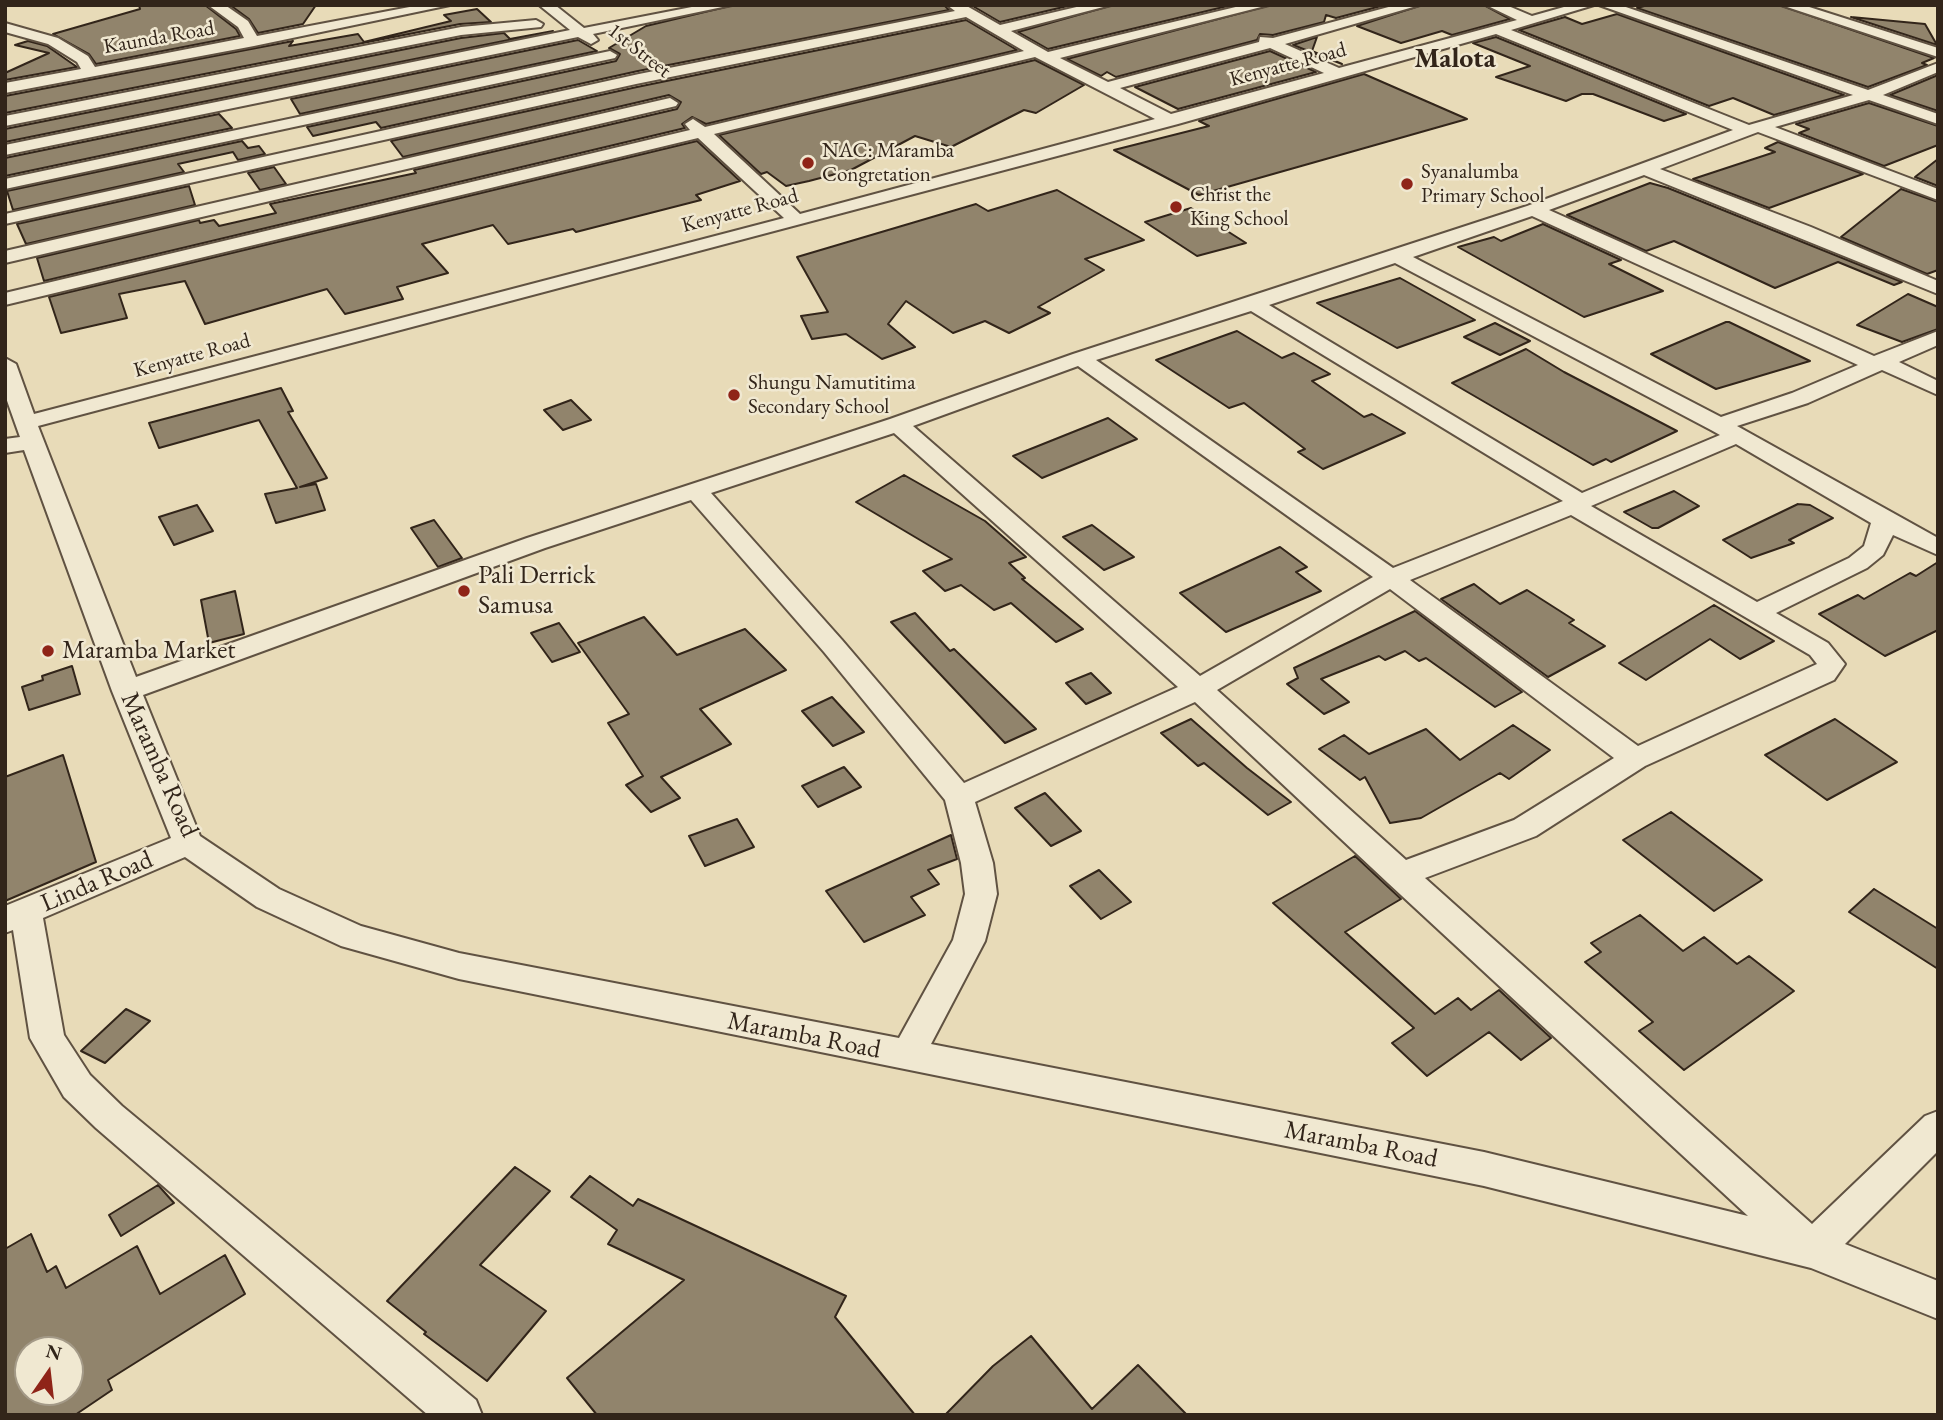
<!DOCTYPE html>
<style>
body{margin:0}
#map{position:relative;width:1943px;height:1420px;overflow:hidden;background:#e8dbb8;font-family:"EB Garamond",serif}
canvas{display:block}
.frame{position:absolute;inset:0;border:7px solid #32251a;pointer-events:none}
.north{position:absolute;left:14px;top:1336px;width:70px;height:70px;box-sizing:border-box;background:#f0e8d1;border:2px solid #a49a88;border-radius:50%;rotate:14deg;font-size:19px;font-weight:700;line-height:28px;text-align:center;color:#32251a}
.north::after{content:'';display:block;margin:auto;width:24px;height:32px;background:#8f2418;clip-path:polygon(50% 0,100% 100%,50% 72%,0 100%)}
</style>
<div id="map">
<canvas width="1943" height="1420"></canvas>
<div class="frame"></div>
<div class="north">N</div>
</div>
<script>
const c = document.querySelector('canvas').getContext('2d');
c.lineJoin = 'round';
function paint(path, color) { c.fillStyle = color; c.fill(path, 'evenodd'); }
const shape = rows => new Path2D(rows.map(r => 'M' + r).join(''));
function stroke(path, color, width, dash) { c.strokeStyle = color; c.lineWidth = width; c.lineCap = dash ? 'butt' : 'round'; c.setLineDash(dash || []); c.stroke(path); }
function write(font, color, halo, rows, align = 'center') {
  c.font = font + ' "EB Garamond",serif'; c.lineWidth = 5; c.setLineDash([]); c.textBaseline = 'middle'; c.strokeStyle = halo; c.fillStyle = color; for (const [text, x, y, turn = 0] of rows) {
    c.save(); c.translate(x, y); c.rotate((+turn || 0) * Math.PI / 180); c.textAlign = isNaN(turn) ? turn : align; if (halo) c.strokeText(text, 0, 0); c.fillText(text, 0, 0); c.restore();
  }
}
const building = shape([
 [139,5,205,5,236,29,240,36,96,64,89,54,53,34,140,9,139,5],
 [230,5,316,5,303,24,258,33,249,19,230,5],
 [734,5,944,5,949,10,638,71,381,128,376,122,313,136,307,127,616,61,620,54,609,48,646,26,734,5],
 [971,5,1072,5,1000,22,971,5],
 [1113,5,1232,5,1048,49,1018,32,1113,5],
 [1271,5,1385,5,1336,18,1326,15,1324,22,1273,35,1260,34,1257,40,1116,77,1107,72,1101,76,1067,59,1271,5],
 [1422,5,1484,5,1510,19,1452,35,1442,31,1401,43,1357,26,1422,5],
 [1648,5,1779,5,1934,58,1922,63,1927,65,1868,87,1637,8,1648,5],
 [477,9,491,22,460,24,5,113,5,96,293,41,289,46,358,34,364,42,451,21,444,15,477,9],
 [1617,14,1844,95,1774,115,1733,98,1709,106,1519,30,1565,17,1582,24,1617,14],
 [1851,17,1925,24,1937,45,1851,17],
 [966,20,1017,50,706,124,692,117,682,124,685,128,44,281,37,258,199,220,200,223,214,220,219,226,276,213,270,204,416,173,414,170,677,109,681,102,669,95,403,157,391,141,637,87,966,20],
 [553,31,5,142,5,129,461,38,504,33,510,39,553,31],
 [1317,37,1312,51,1342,64,1293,45,1317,37],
 [1496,37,1686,114,1664,121,1593,94,1582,94,1566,101,1496,77,1530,66,1473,43,1496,37],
 [578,40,597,51,300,114,291,99,578,40],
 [28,41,47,46,77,67,5,80,5,73,49,53,15,45,28,41],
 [1270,51,1316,72,1178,109,1135,87,1270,51],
 [1035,60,1084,85,1036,113,1024,110,951,147,915,136,851,170,809,181,786,186,767,172,761,174,719,135,1035,60],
 [1364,74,1467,119,1199,195,1114,150,1209,126,1199,121,1364,74],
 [1938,75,1938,111,1890,95,1938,75],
 [1869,103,1938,126,1938,145,1884,166,1799,133,1809,129,1796,124,1869,103],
 [219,114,232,128,5,176,5,158,219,114],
 [242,141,248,148,259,146,265,154,238,160,233,152,178,164,184,172,13,210,7,191,242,141],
 [697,141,740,181,696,195,701,200,576,232,573,229,508,244,493,225,422,244,448,273,397,287,403,299,345,314,327,289,205,324,185,281,119,294,127,318,61,333,49,297,697,141],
 [1778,142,1863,174,1769,208,1693,179,1775,152,1765,148,1778,142],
 [1938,159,1938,186,1915,177,1938,159],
 [274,167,286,184,260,190,248,173,274,167],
 [1650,183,1668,188,1902,282,1894,285,1838,262,1775,288,1674,241,1646,251,1567,215,1650,183],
 [189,186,195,205,26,244,17,224,189,186],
 [1901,189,1938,202,1938,270,1927,274,1841,237,1901,189],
 [1057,190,1144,240,1085,259,1104,270,1038,307,1050,313,1009,333,985,321,953,333,906,301,888,324,915,347,882,359,846,334,812,339,801,316,828,312,797,257,976,204,988,211,1057,190],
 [1191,208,1246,243,1197,256,1145,222,1191,208],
 [1543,224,1621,260,1609,264,1663,291,1584,317,1458,247,1494,237,1501,241,1543,224],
 [1400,278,1475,320,1397,348,1317,303,1400,278],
 [1908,294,1938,307,1938,329,1902,342,1857,325,1908,294],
 [1726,322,1729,322,1810,361,1716,389,1651,354,1726,322],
 [1495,323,1530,341,1500,355,1464,337,1495,323],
 [1237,331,1282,358,1294,353,1330,374,1312,381,1364,417,1372,414,1405,433,1323,469,1298,452,1305,449,1244,403,1229,408,1156,360,1237,331],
 [1526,349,1564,372,1677,431,1611,462,1606,459,1593,465,1452,383,1526,349],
 [281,388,293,411,288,412,327,478,300,487,316,484,325,510,276,523,265,494,297,488,259,420,159,448,149,423,281,388],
 [571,400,591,420,563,430,544,410,571,400],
 [1108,418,1137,439,1042,478,1013,456,1108,418],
 [904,475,985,521,1026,557,1009,563,1025,578,1022,579,1083,629,1056,642,1011,603,994,610,961,585,945,591,923,571,952,559,856,502,904,475],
 [1674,491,1699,506,1658,528,1652,528,1624,512,1674,491],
 [1798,504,1810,505,1833,518,1789,540,1794,543,1751,558,1723,540,1798,504],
 [197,505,213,531,174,545,159,517,197,505],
 [434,520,462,558,438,567,411,528,434,520],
 [1092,525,1134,557,1104,570,1063,537,1092,525],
 [1280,547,1307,567,1296,572,1321,591,1226,632,1180,593,1280,547],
 [1938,562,1938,630,1885,656,1819,614,1858,595,1864,599,1910,573,1916,576,1938,562],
 [1474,584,1500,604,1527,590,1574,620,1569,623,1605,646,1548,677,1441,599,1474,584],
 [235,591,244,634,209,643,201,600,235,591],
 [1714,605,1774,641,1740,659,1710,639,1646,680,1619,663,1714,605],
 [1415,611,1522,692,1495,707,1426,658,1419,661,1405,651,1385,660,1379,656,1321,679,1349,702,1324,714,1287,684,1298,678,1294,668,1415,611],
 [915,613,950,651,954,649,1036,729,1005,743,891,622,915,613],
 [644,617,677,655,745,629,786,670,700,709,731,744,661,777,680,798,651,812,626,785,643,776,608,723,629,714,578,643,644,617],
 [559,623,580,652,552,662,531,633,559,623],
 [72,666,80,694,29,710,22,687,43,680,42,676,72,666],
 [1091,673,1111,693,1086,704,1066,683,1091,673],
 [832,697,864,732,833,746,802,711,832,697],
 [1191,719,1247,768,1291,802,1268,815,1204,763,1198,766,1161,733,1191,719],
 [1835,719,1897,762,1827,800,1765,755,1835,719],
 [1513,725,1550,750,1509,779,1500,773,1421,818,1390,823,1365,777,1360,780,1319,749,1344,735,1369,754,1426,729,1460,760,1513,725],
 [63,755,96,862,5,901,5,777,63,755],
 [844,767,861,787,818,807,802,786,844,767],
 [1045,793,1081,831,1051,846,1015,808,1045,793],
 [1671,812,1762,880,1714,911,1623,840,1671,812],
 [737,819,754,847,705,866,689,836,737,819],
 [951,835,957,859,928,870,939,884,911,897,925,915,864,942,826,891,951,835],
 [1355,856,1401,899,1345,932,1435,1014,1458,998,1471,1010,1499,990,1551,1038,1521,1060,1489,1032,1427,1076,1392,1043,1414,1028,1273,903,1355,856],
 [1099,870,1131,902,1101,919,1070,886,1099,870],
 [1874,889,1938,929,1938,969,1849,912,1874,889],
 [1640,915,1683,951,1704,937,1737,964,1749,956,1794,991,1684,1070,1639,1031,1653,1022,1585,962,1601,952,1591,943,1640,915],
 [126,1009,150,1021,105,1063,81,1051,126,1009],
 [515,1167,550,1191,480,1265,546,1311,487,1381,424,1334,426,1332,387,1301,515,1167],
 [590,1176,633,1206,638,1199,846,1296,835,1317,915,1415,597,1415,567,1378,684,1280,608,1244,617,1230,571,1197,590,1176],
 [158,1185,174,1203,121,1236,109,1215,158,1185],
 [31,1234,47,1272,56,1266,66,1288,137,1246,160,1294,225,1255,245,1294,108,1380,112,1390,75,1415,5,1415,5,1249,31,1234],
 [28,1350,70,1350,70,1392,28,1392,28,1350],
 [1031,1336,1092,1409,1138,1365,1187,1415,945,1415,993,1366,1031,1336]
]);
paint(building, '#91846c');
stroke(building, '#32251a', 2);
const minor = shape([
 [208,5,225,5,248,21,257,36,420,5,450,5,254,46,5,93,5,83,81,69,77,62,48,44,5,32,5,23,58,38,88,56,95,67,244,38,238,27,208,5],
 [539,5,555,5,584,28,702,5,732,5,593,34,598,40,591,44,578,37,5,155,5,145,570,30,539,5],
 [947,5,965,5,1000,25,1085,5,1111,5,1011,31,1048,52,1244,5,1269,5,1060,58,1108,82,1259,42,1260,37,1273,38,1396,5,1420,5,1285,44,1339,68,1517,20,1486,5,1506,5,1532,16,1571,5,1594,5,1511,30,1749,125,1853,95,1599,5,1620,5,1868,90,1938,63,1938,72,1883,95,1938,114,1938,124,1869,100,1775,127,1938,189,1938,200,1758,132,1660,169,1811,227,1938,281,1938,294,1644,175,1549,210,1874,356,1938,331,1938,345,1899,362,1938,381,1938,395,1882,370,1808,403,1737,426,1938,538,1938,555,1893,535,1883,555,1867,568,1776,613,1828,643,1845,664,1834,680,1645,766,1536,836,1425,878,1812,1224,1925,1116,1938,1111,1938,1151,1845,1244,1938,1281,1938,1319,1811,1268,1484,1186,459,979,341,946,257,907,185,857,43,918,64,1035,90,1075,122,1106,476,1400,482,1415,428,1415,96,1128,64,1097,30,1038,13,930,5,933,5,906,171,838,112,691,24,450,5,453,5,439,20,437,5,395,5,358,16,364,34,414,784,218,698,138,5,305,5,293,690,130,685,124,693,119,705,127,1024,51,966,17,636,84,5,224,5,214,639,74,955,11,947,5],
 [1496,34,1733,130,1527,206,1073,354,890,419,527,538,136,677,38,426,1178,124,1496,34],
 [1270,48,1324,73,1171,114,1120,88,1270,48],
 [1035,57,1155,119,800,214,714,134,1035,57],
 [1532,216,1858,365,1792,393,1721,417,1413,257,1532,216],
 [1395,263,1711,430,1720,435,1582,493,1269,305,1395,263],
 [1251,311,1563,501,1393,568,1096,360,1251,311],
 [1078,366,1373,577,1200,676,913,426,1078,366],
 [894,433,1178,687,964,783,842,640,711,493,894,433],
 [1736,444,1871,523,1864,546,1849,558,1757,602,1591,506,1736,444],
 [691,500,824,652,945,800,961,863,965,894,953,940,899,1038,459,953,361,926,279,889,200,836,143,695,545,548,691,500],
 [1571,515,1810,655,1817,664,1638,746,1410,580,1571,515],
 [1390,589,1614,758,1514,820,1406,860,1217,690,1390,589],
 [1195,702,1388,883,1748,1216,1484,1152,931,1044,985,941,997,894,993,863,975,802,1195,702],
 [1781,5,1803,5,1938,48,1938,57,1781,5],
 [536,20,543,24,541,27,461,35,5,126,5,116,461,27,536,20],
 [610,51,617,55,615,58,5,189,5,179,610,51],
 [670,98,678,103,676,106,5,263,5,251,670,98]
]);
stroke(minor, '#605242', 4);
paint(minor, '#f0e8d1');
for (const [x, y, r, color] of [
 [808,163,7,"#8f2418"],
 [1407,184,7,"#8f2418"],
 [1176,207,7,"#8f2418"],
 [734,395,7,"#8f2418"],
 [464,591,7,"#8f2418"],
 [48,651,7,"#8f2418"]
]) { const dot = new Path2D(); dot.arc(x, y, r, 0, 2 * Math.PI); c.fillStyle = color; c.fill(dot); stroke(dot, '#f0e8d1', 2.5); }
write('21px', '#32251a', '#f0e8d1', [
 ["Kaunda Road",159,38,-10],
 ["1st Street",639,51,38],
 ["Kenyatte Road",1288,65,-15],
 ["Kenyatte Road",740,211,-15],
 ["Kenyatte Road",192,356,-15]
]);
write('21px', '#32251a', '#f0e8d1', [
 ["NAC: Maramba",822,151],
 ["Congretation",822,175],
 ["Syanalumba",1421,172],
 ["Primary School",1421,196],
 ["Christ the",1190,195],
 ["King School",1190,219],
 ["Shungu Namutitima",748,383],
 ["Secondary School",748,407]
], 'left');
write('26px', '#32251a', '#f0e8d1', [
 ["Pali Derrick",478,576],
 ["Samusa",478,606],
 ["Maramba Market",62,651]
], 'left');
write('26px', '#32251a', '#f0e8d1', [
 ["Maramba Road",159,765,66],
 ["Linda Road",97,882,-23],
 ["Maramba Road",804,1036,11],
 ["Maramba Road",1361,1145,11]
]);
write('bold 28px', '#32251a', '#f0e8d1', [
 ["Malota",1455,59]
]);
</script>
